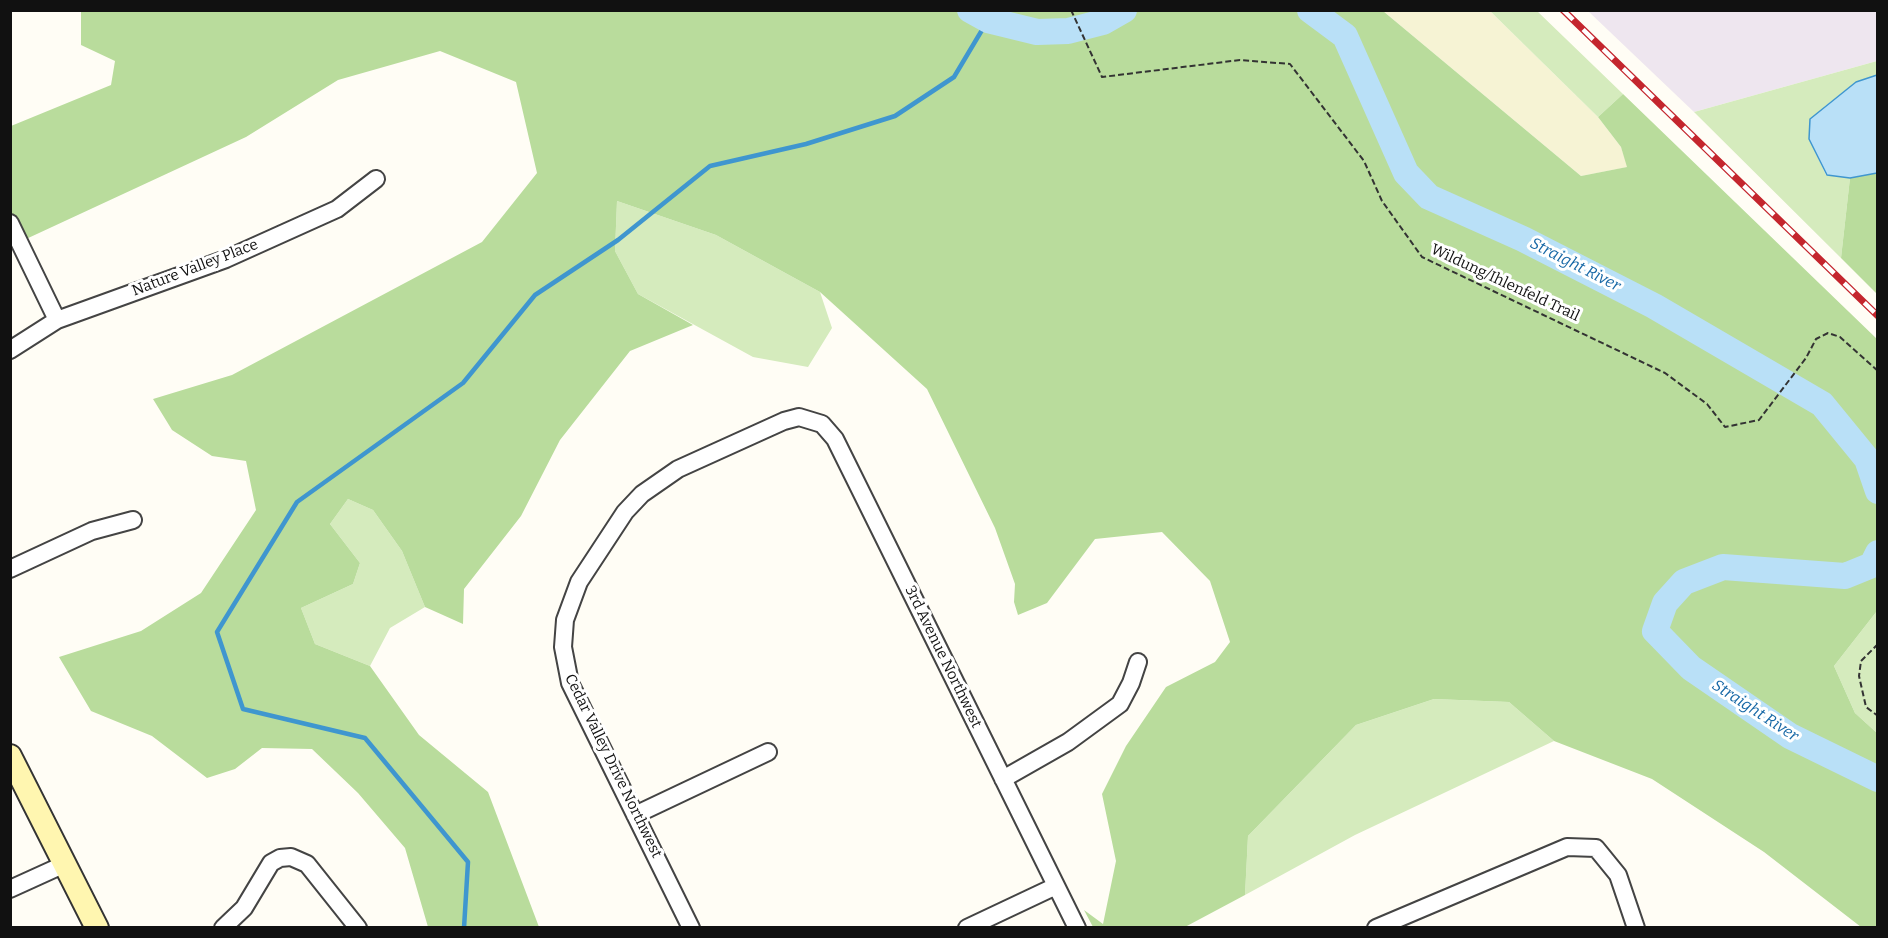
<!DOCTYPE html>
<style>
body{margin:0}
#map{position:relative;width:1888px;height:938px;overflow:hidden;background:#fffdf5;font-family:Bitter,serif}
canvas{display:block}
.frame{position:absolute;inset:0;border:12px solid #111;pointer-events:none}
</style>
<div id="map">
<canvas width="1888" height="938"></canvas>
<div class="frame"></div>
</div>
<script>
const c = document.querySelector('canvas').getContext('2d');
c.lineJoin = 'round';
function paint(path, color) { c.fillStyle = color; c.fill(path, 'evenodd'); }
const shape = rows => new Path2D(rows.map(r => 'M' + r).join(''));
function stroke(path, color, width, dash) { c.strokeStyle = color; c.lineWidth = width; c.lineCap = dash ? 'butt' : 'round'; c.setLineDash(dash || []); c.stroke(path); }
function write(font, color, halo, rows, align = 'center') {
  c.font = font + ' Bitter,serif'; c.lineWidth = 6; c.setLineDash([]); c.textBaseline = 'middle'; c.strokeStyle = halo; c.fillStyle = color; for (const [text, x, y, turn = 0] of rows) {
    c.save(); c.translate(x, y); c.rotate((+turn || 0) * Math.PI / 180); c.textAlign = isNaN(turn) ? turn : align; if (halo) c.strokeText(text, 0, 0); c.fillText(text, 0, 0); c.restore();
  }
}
paint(shape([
 [1588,11,1877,11,1877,61,1694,112]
]), '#eee6ef');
paint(shape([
 [1383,11,1490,11,1598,117,1621,147,1628,167,1581,176]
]), '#f6f3d4');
paint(shape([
 [1490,11,1537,11,1623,94,1598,117],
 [1877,61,1877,75,1856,82,1824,107,1809,139,1826,175,1850,178,1841,258,1694,112],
 [617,201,716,235,820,292,832,328,808,367,753,357,638,294,615,251],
 [348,499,373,510,402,551,425,607,390,628,370,666,315,644,301,608,353,584,360,563,330,524],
 [1877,611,1877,733,1855,713,1834,666],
 [1434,699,1509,702,1554,741,1355,835,1245,895,1248,836,1356,725]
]), '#d5ebbd');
paint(shape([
 [81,11,1383,11,1581,176,1627,167,1621,147,1598,117,1623,94,1877,339,1877,611,1834,666,1855,713,1877,733,1877,927,1861,927,1764,852,1652,779,1554,741,1509,702,1434,699,1356,725,1248,836,1245,895,1185,927,1093,927,1084,910,1103,924,1116,861,1102,794,1126,746,1166,687,1215,662,1230,642,1210,581,1162,532,1095,539,1047,603,1018,615,1014,602,1015,584,995,528,927,389,820,292,716,235,617,201,615,251,638,294,693,325,630,351,560,440,521,516,464,589,463,624,425,607,402,551,373,510,348,499,330,524,360,563,353,584,301,608,315,644,370,666,419,735,488,792,539,927,428,927,405,848,358,793,312,749,262,748,235,769,207,778,152,736,91,711,59,657,141,631,201,593,256,510,246,461,212,456,172,430,153,399,232,375,482,242,537,173,516,82,440,51,338,80,246,137,11,246,11,126,111,85,115,61,81,45],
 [1877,173,1877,294,1841,258,1850,178]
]), '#b9dc9c');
const water = shape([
 [1877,75,1877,173,1850,178,1827,175,1809,139,1810,119,1856,82,1877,75]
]);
paint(water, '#b9e0f7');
stroke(water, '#3f96cf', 1.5);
stroke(shape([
 [464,928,468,862,365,738,243,709,217,632,297,502,463,383,535,295,618,240,710,166,806,144,895,116,954,77,988,20]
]), '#3f96cf', 4.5);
stroke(shape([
 [970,10,988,20,1037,32,1068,31,1103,22,1124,10],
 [1310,10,1345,36,1406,173,1429,197,1523,239,1654,306,1822,404,1867,459,1878,491],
 [1878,553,1872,565,1845,576,1723,567,1684,582,1665,603,1655,631,1691,668,1790,736,1878,779]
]), '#b9e0f7', 26);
const street = shape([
 [10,223,57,320],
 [10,350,57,320,226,259,337,209,376,179],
 [10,569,92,531,133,520],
 [1003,779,1068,742,1120,704,1131,683,1138,662],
 [635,815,768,752],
 [10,889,65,864],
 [223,928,244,908,271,863,280,858,291,857,307,864,358,928],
 [691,928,570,683,563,647,565,620,579,582,625,512,642,494,678,469,784,421,799,417,822,424,835,439,1077,928],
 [967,928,1056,886],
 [1376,928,1567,847,1596,848,1618,875,1636,928]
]);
const secondary = shape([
 [10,756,97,928]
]);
stroke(street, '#444', 20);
stroke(secondary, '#333', 26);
stroke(shape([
 [1071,10,1102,77,1240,60,1290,64,1364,161,1382,201,1422,257,1665,373,1707,404,1725,427,1759,420,1806,358,1816,339,1828,333,1840,337,1878,371],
 [1878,644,1861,661,1859,676,1866,707,1878,716]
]), '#333', 2, [6, 3]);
stroke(street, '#fff', 16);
stroke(secondary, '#fff6b0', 22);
const rail = shape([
 [1563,10,1878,316]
]);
stroke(rail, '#c4262e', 7);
stroke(rail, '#fff', 4.5, [14]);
write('15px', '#111', '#fff', [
 ["Nature Valley Place",195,268,-21],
 ["Wildung/Ihlenfeld Trail",1505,283,25],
 ["3rd Avenue Northwest",943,657,64],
 ["Cedar Valley Drive Northwest",613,766,64]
]);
write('italic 16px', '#1768a6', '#fff', [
 ["Straight River",1575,265,27],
 ["Straight River",1755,711,33]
]);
</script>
